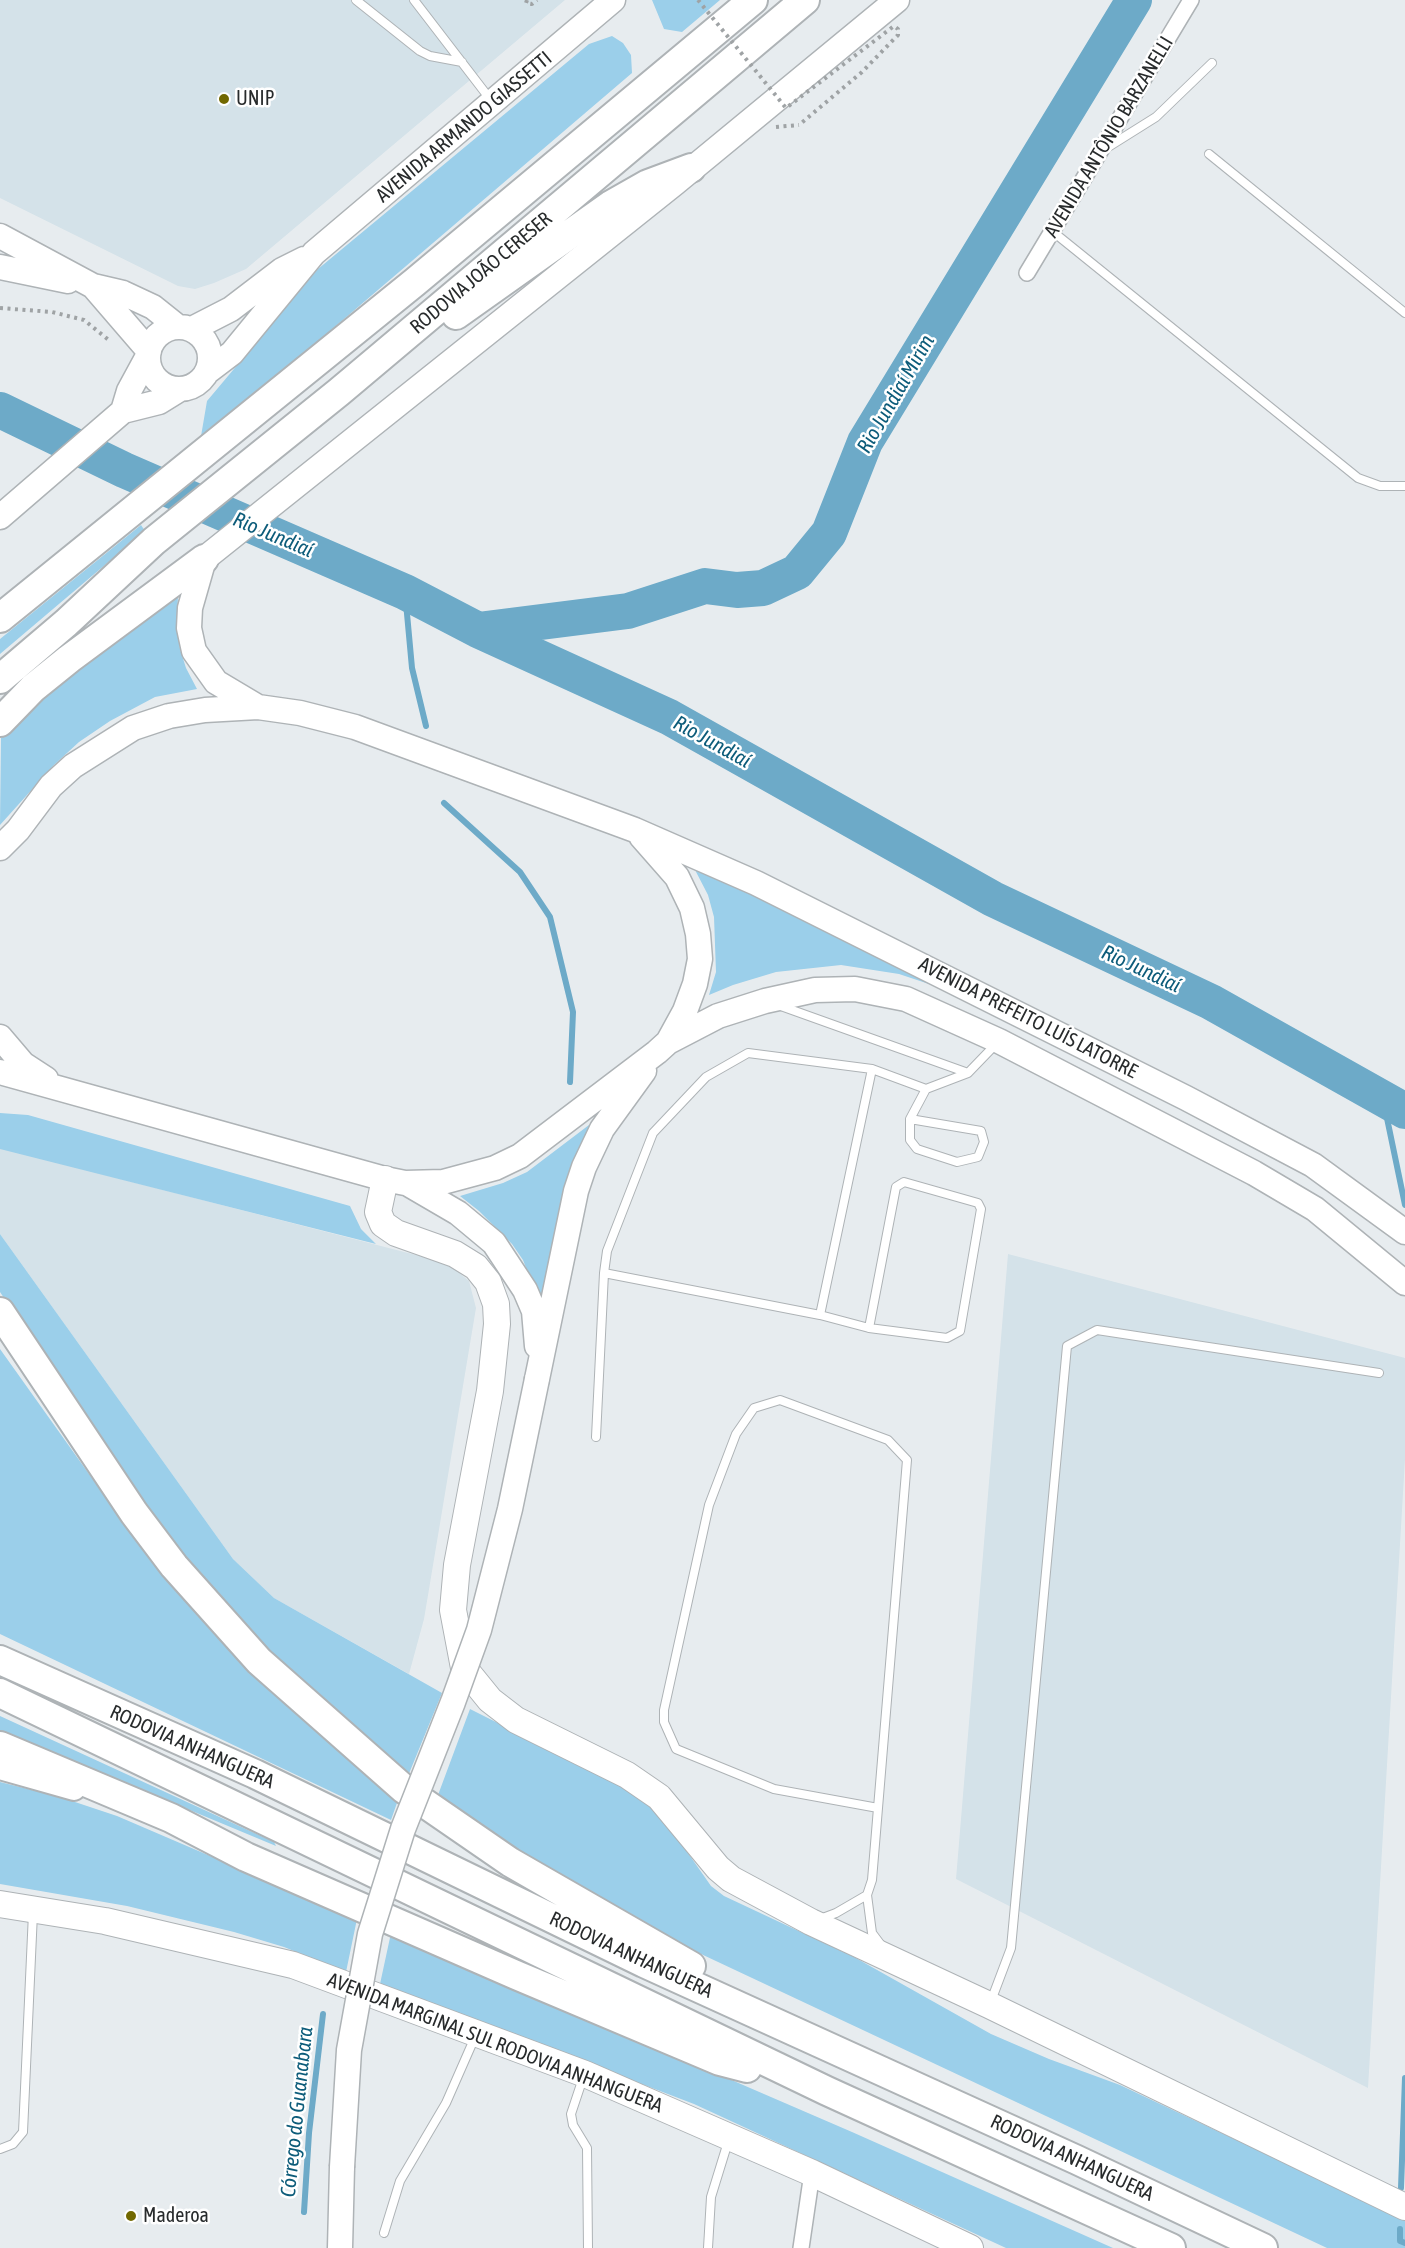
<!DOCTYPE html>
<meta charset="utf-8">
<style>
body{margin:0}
canvas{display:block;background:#e7ecef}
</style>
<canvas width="1405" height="2248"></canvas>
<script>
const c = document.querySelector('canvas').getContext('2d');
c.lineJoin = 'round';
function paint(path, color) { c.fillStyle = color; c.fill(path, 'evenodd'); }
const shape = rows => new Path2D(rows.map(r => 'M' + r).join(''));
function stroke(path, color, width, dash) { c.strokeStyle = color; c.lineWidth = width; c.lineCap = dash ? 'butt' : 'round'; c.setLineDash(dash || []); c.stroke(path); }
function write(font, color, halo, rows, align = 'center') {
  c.font = font + ' "Asap Condensed",sans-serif'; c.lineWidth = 5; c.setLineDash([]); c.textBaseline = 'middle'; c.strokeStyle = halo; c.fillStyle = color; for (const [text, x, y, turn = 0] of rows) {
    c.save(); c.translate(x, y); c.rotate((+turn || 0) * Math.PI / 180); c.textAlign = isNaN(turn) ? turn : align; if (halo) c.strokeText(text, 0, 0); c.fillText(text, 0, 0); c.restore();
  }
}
paint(shape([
 [0,0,565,0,246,269,214,283,195,289,178,286,0,198],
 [0,1148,447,1263,469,1281,476,1308,424,1619,409,1674,274,1598,233,1559,0,1234],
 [1008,1254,1405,1358,1405,1459,1368,2088,956,1879]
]), '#d4e2e9');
paint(shape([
 [652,0,720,0,682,32,664,29],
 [612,36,623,43,631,55,632,73,200,442,207,401,318,269,589,44],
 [141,525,145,531,0,654,0,639],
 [178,595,177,625,180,649,186,668,197,689,155,697,110,721,79,742,54,765,0,825,1,738,24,712],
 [693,866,941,988,899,974,841,965,776,972,733,985,709,995,716,972,714,917,708,895],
 [0,1113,28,1115,350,1206,361,1229,376,1244,0,1149],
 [589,1125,594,1127,544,1314,523,1260,512,1244,479,1211,460,1196,503,1183,527,1172],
 [0,1234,233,1559,274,1598,442,1693,408,1776,315,1697,224,1605,129,1485,0,1292],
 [0,1349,136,1540,171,1583,239,1658,287,1705,398,1800,391,1820,0,1634],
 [470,1709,629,1789,660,1813,711,1886,724,1896,854,1957,991,2034,1049,2059,1120,2085,1405,2220,1405,2248,1327,2248,701,1954,543,1869,438,1795],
 [0,1716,274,1842,276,1846,0,1731],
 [0,1782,60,1797,117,1816,357,1919,346,1972,284,1947,234,1932,127,1906,0,1884],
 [391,1933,852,2132,1113,2248,1006,2248,694,2104,380,1984]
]), '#9bcfea');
stroke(shape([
 [405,592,412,668,426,726],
 [444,803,520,872,550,917,573,1012,570,1082],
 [1383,1099,1405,1205],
 [1401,2188,1405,2078],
 [304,2212,309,2133,323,2014],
 [1400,2229,1400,2241,1405,2243]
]), '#6daac8', 6);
stroke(shape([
 [0,410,124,470,405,592,478,630,669,717,993,899,1211,1002,1405,1111],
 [478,630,628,611,705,586,737,590,763,588,797,572,829,533,865,442,1134,0]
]), '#6daac8', 36);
const service = shape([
 [356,0,420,51,430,56,462,62],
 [414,0,490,99],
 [1105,149,1156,117,1212,63],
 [1209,154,1405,313],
 [1052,231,1358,478,1380,486,1405,486],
 [778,1005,968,1073],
 [910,1119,981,1131,984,1142,978,1157,957,1162,917,1149,910,1140,910,1119,926,1089],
 [820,1315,872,1069],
 [869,1328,896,1187,904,1182,978,1203,981,1209,960,1331,947,1338,869,1328,820,1315,604,1273,607,1251,653,1133,706,1077,748,1053,872,1069,926,1089,968,1073,996,1044],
 [596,1437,604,1273],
 [878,1808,774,1789,676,1749,664,1722,664,1710,709,1505,736,1434,754,1408,780,1400,888,1440,907,1460,872,1880,867,1895,872,1933,881,1945],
 [820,1919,836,1913,867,1895],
 [991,2001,1011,1948,1067,1346,1097,1330,1379,1373],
 [583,2078,571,2114,573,2125,587,2148,588,2248],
 [0,2149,13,2144,23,2132,33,1913],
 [384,2233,400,2181,446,2103,475,2037],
 [708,2248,711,2197,728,2142]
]);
const minor = shape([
 [1027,273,1191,0],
 [801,2248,812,2173]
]);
const secondary = shape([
 [0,1768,74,1789]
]);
const primary = shape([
 [0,236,93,286,123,293,153,307,178,327],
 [0,267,68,281],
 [93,286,149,351],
 '148 358a31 31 0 1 1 62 0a31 31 0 1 1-62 0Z',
 [192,329,231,309,282,270,304,259],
 [207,372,232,353,314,253,613,0],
 [123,411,129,391,148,356],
 [0,517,123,411,159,402,180,389],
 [258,707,216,682,194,651,189,628,190,608,204,559,675,183,897,0],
 [0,848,18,830,51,786,73,766,133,728,169,716,205,710,258,707,300,713,355,727,635,830,756,883,1186,1098,1313,1165,1405,1232],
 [0,1037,23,1064,46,1079],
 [668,1042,718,1016,765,1001,815,990,855,989,906,999,999,1041,1254,1173,1315,1209,1405,1283],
 [0,1072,385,1179,405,1183,443,1182,495,1168,520,1156,657,1052,668,1042,685,1011,695,984,700,959,698,934,692,908,677,877,641,836],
 [410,1185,458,1213,494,1243,525,1290,534,1311,537,1346],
 [537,1379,576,1191,584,1167,602,1129,644,1071],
 [340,2248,342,2167]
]);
const trunk = shape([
 [385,1179,378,1212,383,1224,396,1233,455,1254,476,1267,488,1282,496,1304,497,1324,490,1391,457,1565,453,1610,464,1668,490,1700,516,1720,627,1775,659,1797,718,1868,731,1879,811,1922,989,2005,1405,2207],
 [0,1904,105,1921,293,1965,585,2074,812,2173,970,2248]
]);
const motorway = shape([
 [456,315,611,205,648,184,691,168],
 [0,618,415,282,753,0],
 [0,679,66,623,154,541,339,392,805,0],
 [0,722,33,688,69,659,204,559],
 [0,1312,134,1513,174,1566,259,1661,404,1789,510,1862,691,1966],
 [0,1660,255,1774,644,1963,1077,2160,1263,2248],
 [0,1693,827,2091,1171,2248],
 [0,1746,171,1818,246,1857,516,1975,720,2061,747,2068]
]);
stroke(service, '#aeb3b6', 10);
stroke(minor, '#aeb3b6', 18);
stroke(secondary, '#aeb3b6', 26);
stroke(primary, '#aeb3b6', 27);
stroke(trunk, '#aeb3b6', 28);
stroke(motorway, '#aeb3b6', 32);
stroke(shape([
 [527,0,526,3,532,4,537,0],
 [776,127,799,125],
 [0,308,52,312,84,320,110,341]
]), '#9fa3a5', 4, [3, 4.5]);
stroke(service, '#fff', 8);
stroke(minor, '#fff', 15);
stroke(secondary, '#fff', 22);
stroke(primary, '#fff', 24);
stroke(trunk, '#fff', 26);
stroke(motorway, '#fff', 28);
const primaryBridge = shape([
 [342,2167,349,2050,370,1934,403,1829,453,1702,479,1630,510,1509,537,1379]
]);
stroke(primaryBridge, '#aeb3b6', 27, []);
stroke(shape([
 [698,0,786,108,894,26,898,29,898,35,862,72,799,125]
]), '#9fa3a5', 4, [3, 4.5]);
stroke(primaryBridge, '#fff', 24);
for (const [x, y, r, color] of [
 [224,99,6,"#716800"],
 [131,2216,6,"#716800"]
]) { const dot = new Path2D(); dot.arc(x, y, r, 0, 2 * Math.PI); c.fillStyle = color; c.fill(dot); stroke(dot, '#fff', 2); }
write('20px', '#282b2c', '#fff', [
 ["UNIP",236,99],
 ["Maderoa",143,2216]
], 'left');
write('20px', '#282b2c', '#fff', [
 ["AVENIDA ARMANDO GIASSETTI",464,127,-40],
 ["AVENIDA ANTÔNIO BARZANELLI",1109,137,-59],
 ["RODOVIA JOÃO CERESER",481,273,-40],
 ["AVENIDA PREFEITO LUÍS LATORRE",1028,1018,27],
 ["RODOVIA ANHANGUERA",192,1747,24],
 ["RODOVIA ANHANGUERA",631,1955,25],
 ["AVENIDA MARGINAL SUL RODOVIA ANHANGUERA",495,2043,21],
 ["RODOVIA ANHANGUERA",1072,2158,25]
]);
write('italic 21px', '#0d5c7a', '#fff', [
 ["Rio Jundiaí Mirim",896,394,-60],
 ["Rio Jundiaí",273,535,23],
 ["Rio Jundiaí",712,742,29],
 ["Rio Jundiaí",1141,969,25],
 ["Córrego do Guanabara",297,2112,-84]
]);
</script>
